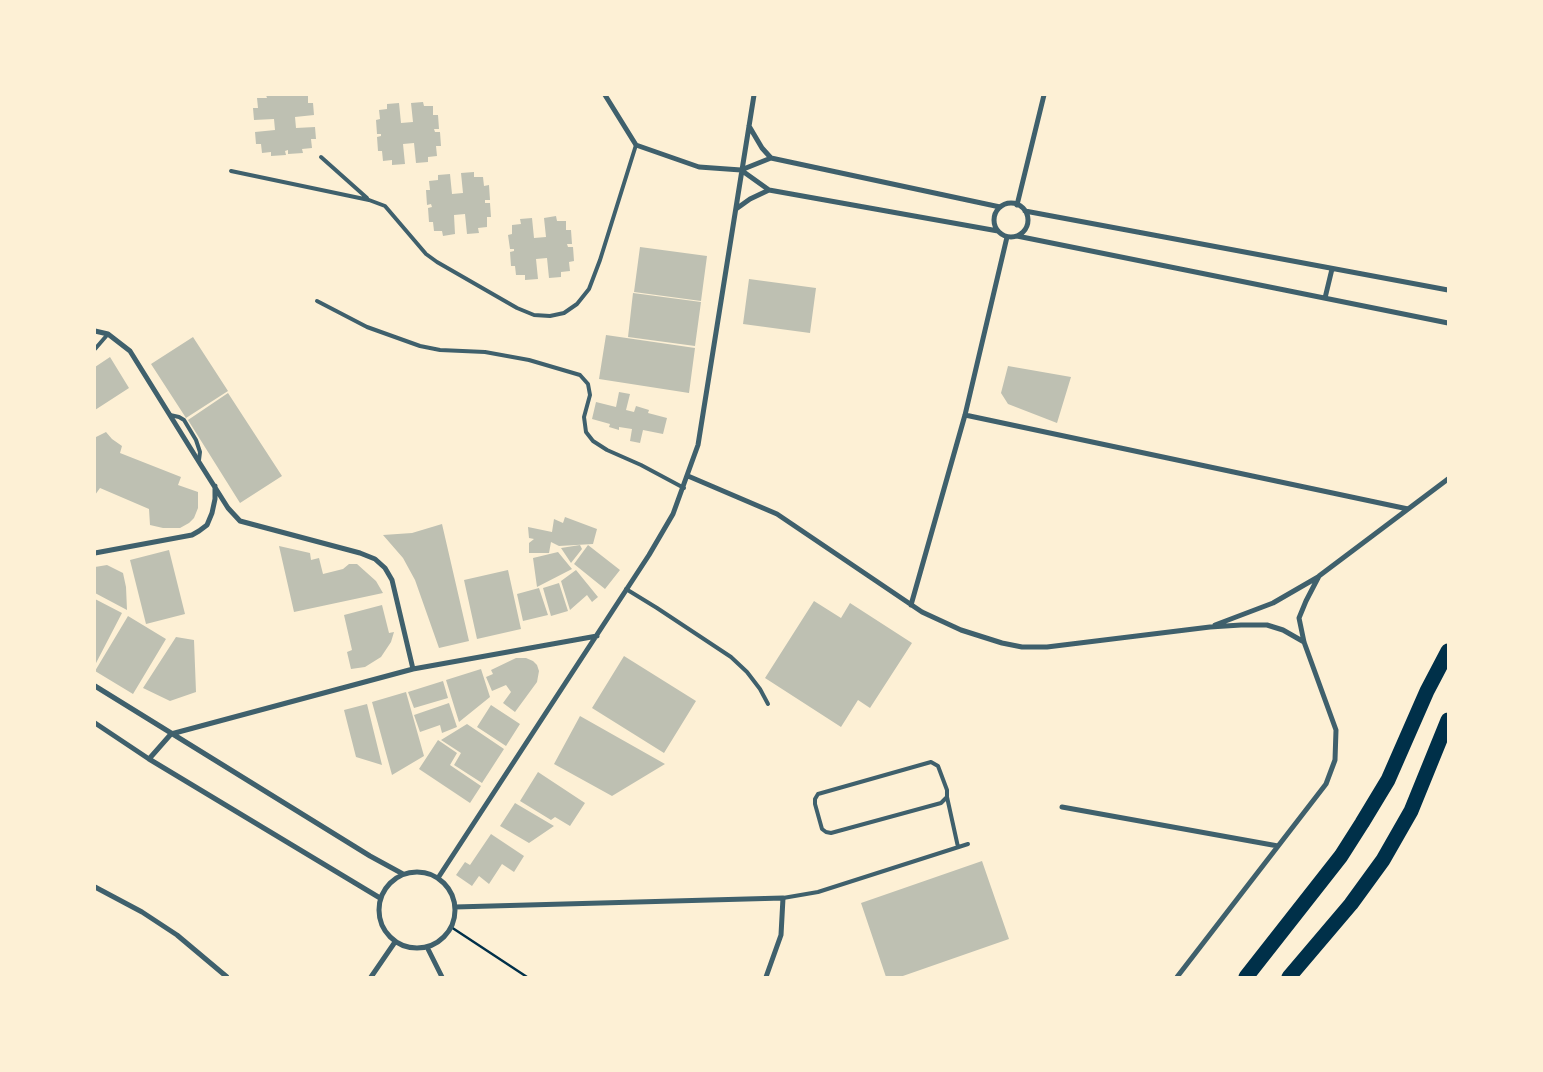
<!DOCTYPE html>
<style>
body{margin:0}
#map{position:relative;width:1543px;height:1072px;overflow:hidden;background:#fdf0d5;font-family:"Sofia Sans Condensed",sans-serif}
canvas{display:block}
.frame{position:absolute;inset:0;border:96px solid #fdf0d5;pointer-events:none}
</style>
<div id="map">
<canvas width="1543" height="1072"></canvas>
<div class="frame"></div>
</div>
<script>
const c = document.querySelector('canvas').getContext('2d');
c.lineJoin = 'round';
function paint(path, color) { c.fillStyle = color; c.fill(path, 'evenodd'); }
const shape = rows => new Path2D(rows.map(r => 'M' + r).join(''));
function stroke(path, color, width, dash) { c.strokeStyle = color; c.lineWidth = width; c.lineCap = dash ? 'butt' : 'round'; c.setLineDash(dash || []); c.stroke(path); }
paint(shape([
 [266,95,281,95,281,96,284,95,308,95,308,103,313,103,314,115,295,117,296,128,315,127,316,139,311,139,312,148,302,149,303,153,288,154,288,150,285,151,286,155,271,156,271,152,262,153,261,144,256,144,255,132,275,130,274,119,254,120,253,108,258,108,257,98,267,98],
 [423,102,424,106,433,106,433,115,438,115,439,129,434,129,435,132,440,132,441,146,436,146,437,156,428,157,428,162,416,163,414,143,403,144,405,164,392,165,392,160,383,161,382,151,378,151,377,137,381,136,381,134,377,134,376,120,380,119,379,110,387,109,387,104,399,103,401,123,413,122,411,103],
 [474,172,474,177,483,177,484,186,489,185,490,200,485,200,485,203,490,203,491,217,487,217,487,227,478,228,479,233,467,234,465,214,454,215,455,234,443,236,442,231,434,231,433,222,429,222,428,208,432,207,431,204,427,205,426,190,430,190,429,181,438,180,438,175,450,174,452,194,463,193,461,173],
 [556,216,557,221,566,221,566,230,571,230,572,244,567,244,568,247,573,247,574,261,569,262,570,271,561,272,561,277,549,278,547,258,536,259,538,279,525,280,525,275,516,275,515,266,511,266,510,252,514,251,514,249,510,249,508,235,512,234,512,225,521,224,520,219,532,218,534,238,546,237,544,218],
 [640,247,707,256,701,301,634,292],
 [749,279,816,288,810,333,743,324],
 [633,293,701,302,695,346,628,337],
 [606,335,695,348,689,393,599,379],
 [193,337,228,391,186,418,151,364],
 [110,357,129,388,95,410,95,367],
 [1008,366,1071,377,1057,423,1008,404,1001,393],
 [619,392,630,394,626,410,634,412,636,406,649,410,648,413,667,418,663,434,643,430,640,443,630,441,632,429,619,427,619,430,609,427,610,424,592,419,596,402,616,407],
 [228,393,282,476,240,503,188,420],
 [106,432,112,439,122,446,120,453,181,477,178,485,198,492,198,508,194,518,189,523,180,528,163,528,150,525,149,509,100,488,95,495,95,435,96,437],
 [565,517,597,529,593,544,559,546,551,542,549,553,529,553,529,543,534,539,529,538,528,527,552,532,554,519,563,523],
 [442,524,469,641,439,648,415,580,403,558,383,535,412,533],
 [580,545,582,549,571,563,561,548],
 [588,545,620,570,605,589,574,564],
 [279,546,310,553,311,560,319,558,323,574,343,569,349,564,357,564,376,581,383,593,294,612],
 [169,550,185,614,146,624,130,560],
 [558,552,572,569,537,587,533,558],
 [107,565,123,573,126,587,127,610,95,593,95,567],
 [508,570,521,629,477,639,464,580],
 [576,570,598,597,592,602,587,595,570,610,561,581],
 [559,583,568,611,551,616,543,588],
 [539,588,548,615,523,621,517,594],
 [95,599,122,613,95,665],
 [814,601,841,618,850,603,912,643,870,708,858,700,841,727,765,678],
 [382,605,389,633,394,632,391,642,381,657,365,667,351,669,347,652,352,650,344,615],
 [128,616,166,639,133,694,95,671],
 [176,637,194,640,196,692,170,701,143,688],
 [624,656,696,701,664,753,592,708],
 [516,658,526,658,533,661,537,665,539,671,537,682,515,712,503,703,511,692,506,685,492,691,486,677,493,674,491,670],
 [481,669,490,697,459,722,446,680],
 [443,681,448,698,414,708,408,692],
 [406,692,424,756,392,775,372,702],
 [449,703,457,727,442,733,440,725,420,732,414,715],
 [367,704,382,765,356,757,344,710],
 [491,705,520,724,506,746,477,727],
 [580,716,665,764,612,796,554,764],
 [467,724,504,749,482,783,454,765,461,753,441,740],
 [438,740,457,753,450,765,481,786,470,803,419,769],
 [538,772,585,803,570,826,555,817,551,820,520,801],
 [515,803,554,826,529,843,500,826],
 [491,834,524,856,514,872,502,864,489,884,479,876,472,886,456,875,465,862,470,865],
 [982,861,1009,939,900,977,886,977,861,903]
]), '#bec0b2');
stroke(shape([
 [451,927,527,977]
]), '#003049', 2.5);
stroke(shape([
 [321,157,367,198],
 [231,171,369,200,385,206,426,254,437,262,517,308,534,315,550,316,564,313,577,304,589,289,600,260,636,145],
 [317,301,367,327,420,346,440,350,485,352,529,360,580,375,588,384,590,395,584,417,586,432,593,441,607,450,641,465,684,488],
 [95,349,108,334],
 [170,415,179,417,184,420,196,440,200,452,199,460],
 [626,589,657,608,731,657,747,672,760,689,768,704],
 [947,797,941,803,831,833,826,832,822,829,815,804,815,799,818,794,931,762,938,766,947,790,947,797,958,847],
 [783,898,818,892,968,844]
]), '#3f606c', 4);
stroke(shape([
 [605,95,636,145,699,167,741,170,771,158,1000,207],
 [749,126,762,148,771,158],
 [741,170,769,190,998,231],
 '994 220a17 17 0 1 1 34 0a17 17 0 1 1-34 0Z',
 [1017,205,1044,95],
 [736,209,750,199,769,190],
 [1025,211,1448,290],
 [1017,236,1448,323],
 [1325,298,1332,269],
 [95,331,108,334,130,351,199,462,228,508,240,521,360,553,375,559,385,568,392,580,413,669],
 [965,415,1408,509],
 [688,476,777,514,922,612,961,630,1002,643,1022,647,1047,647,1210,627,1241,625,1267,625,1283,630,1304,642],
 [95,553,192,535,199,531,207,525,212,513,215,499,215,486],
 [911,605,965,415,1007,237],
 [1215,625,1273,603,1318,577],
 [95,686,370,856,403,874],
 [95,723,149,759,380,898],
 [149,759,171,734,413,669,597,636],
 [1062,807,1278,846],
 '379 910a38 38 0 1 1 76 0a38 38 0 1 1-76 0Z',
 [438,878,649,555,673,514,698,445,754,95],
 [95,887,142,912,177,935,227,977],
 [455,907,783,898,781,935,766,977],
 [427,947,442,977],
 [371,977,395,942],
 [1177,977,1326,784,1335,760,1336,730,1304,642,1299,618,1306,601,1319,576,1448,479]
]), '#3f606c', 5);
stroke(shape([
 [1246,977,1341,856,1362,823,1388,780,1427,691,1448,651],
 [1289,977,1351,904,1383,860,1411,811,1448,720]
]), '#003049', 15);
</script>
